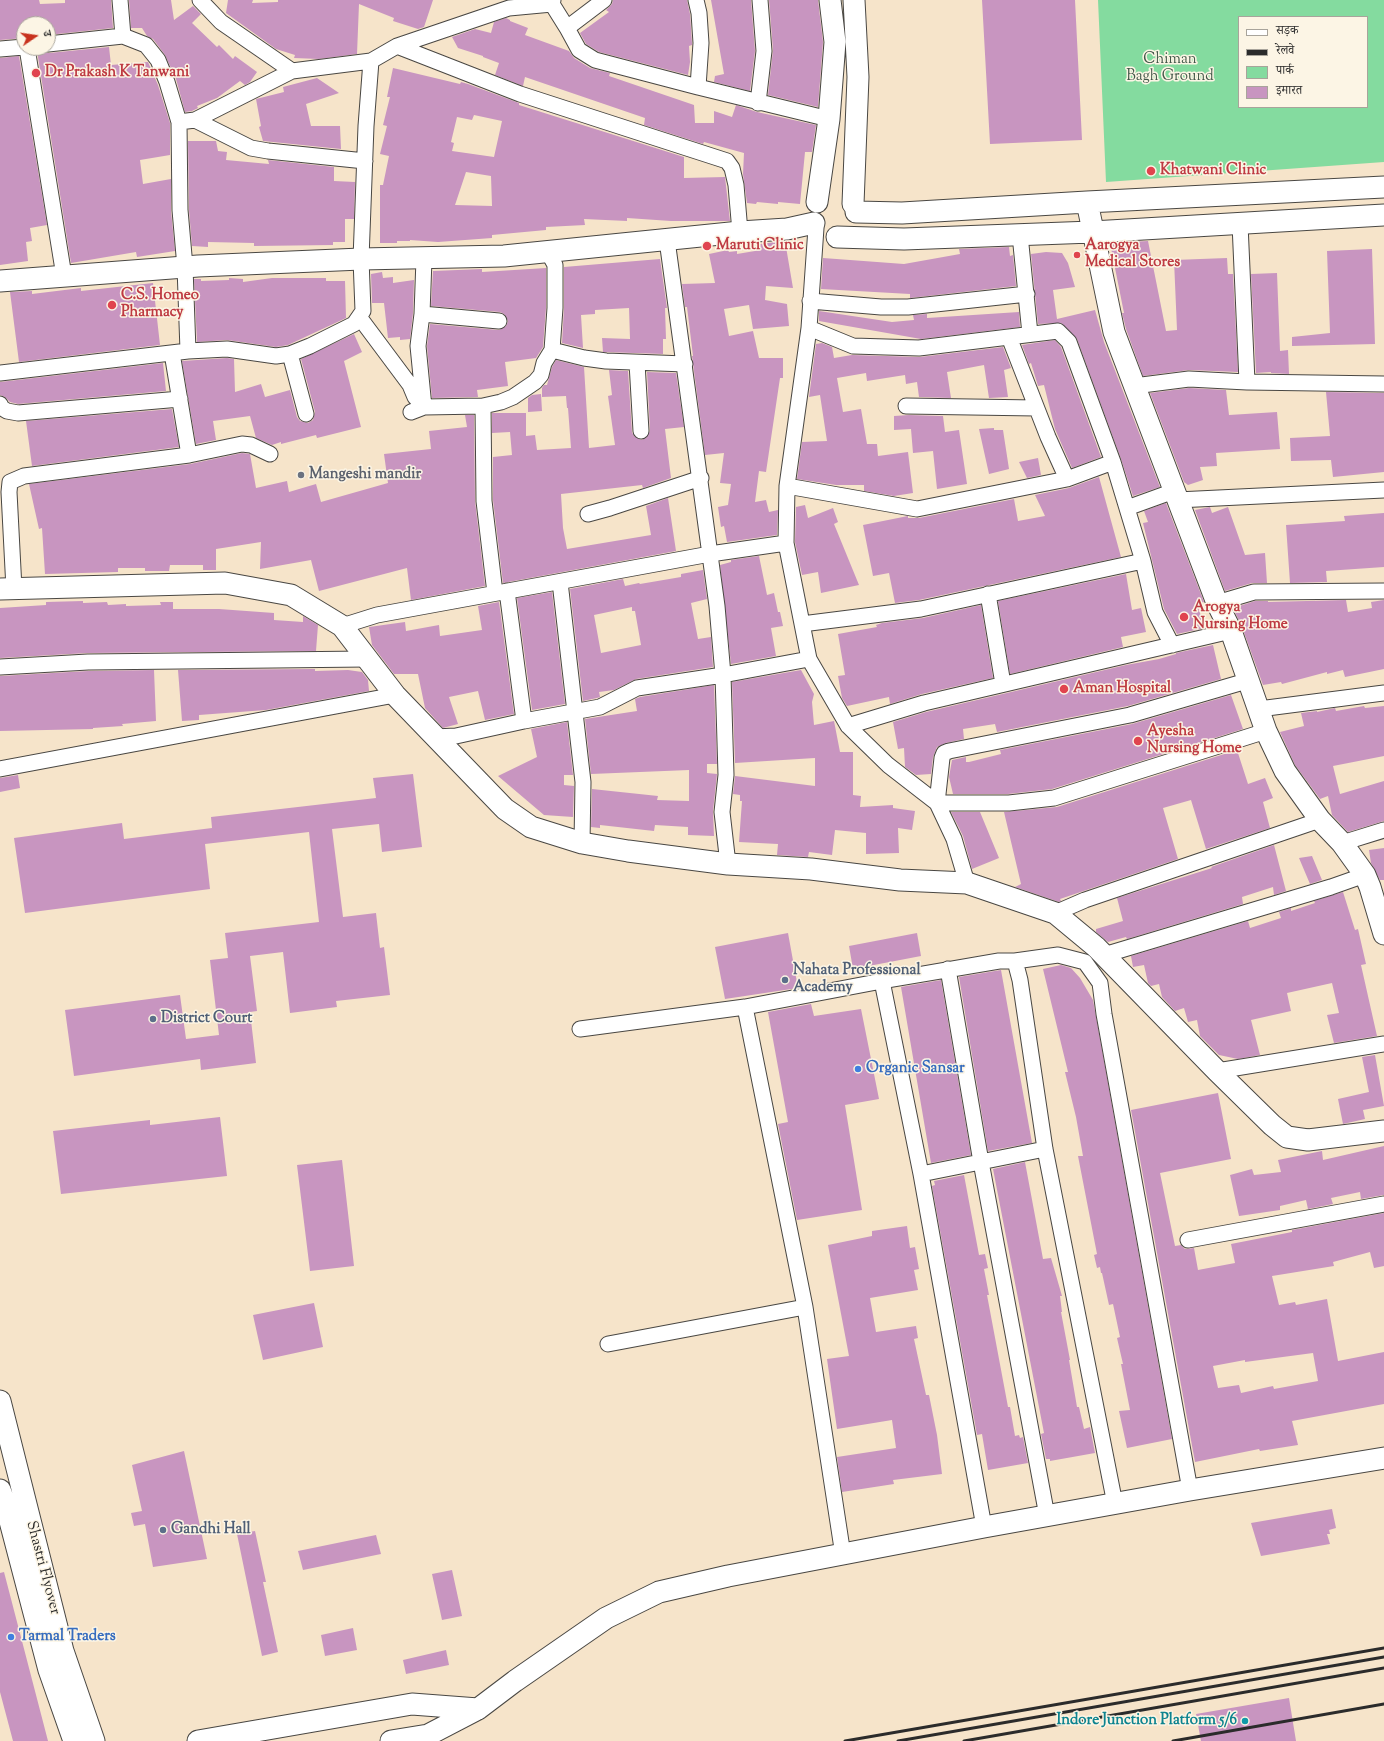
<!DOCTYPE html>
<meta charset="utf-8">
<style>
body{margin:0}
#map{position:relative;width:1384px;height:1741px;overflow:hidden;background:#f6e4ca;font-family:"Sorts Mill Goudy","Noto Serif Devanagari",serif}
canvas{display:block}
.legend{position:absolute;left:1238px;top:16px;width:130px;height:92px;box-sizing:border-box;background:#fcf5e5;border:1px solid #a8a49b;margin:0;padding:5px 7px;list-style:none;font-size:12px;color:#2b2b2b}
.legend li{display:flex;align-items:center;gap:8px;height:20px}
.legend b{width:20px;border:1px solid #a8a49b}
.north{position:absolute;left:16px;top:16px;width:40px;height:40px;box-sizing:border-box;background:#fcf5e5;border:1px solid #a8a49b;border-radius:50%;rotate:77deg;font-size:11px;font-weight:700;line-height:16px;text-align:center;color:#2b2b2b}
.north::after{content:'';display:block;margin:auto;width:14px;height:18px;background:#c8321e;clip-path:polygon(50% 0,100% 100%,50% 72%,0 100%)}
</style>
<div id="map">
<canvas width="1384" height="1741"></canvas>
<ul class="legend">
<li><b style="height:5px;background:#fff"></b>सड़क</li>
<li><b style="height:5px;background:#2b2b2b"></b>रेलवे</li>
<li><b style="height:11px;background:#84db9f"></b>पार्क</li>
<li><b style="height:11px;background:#c895c0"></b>इमारत</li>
</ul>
<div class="north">उ</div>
</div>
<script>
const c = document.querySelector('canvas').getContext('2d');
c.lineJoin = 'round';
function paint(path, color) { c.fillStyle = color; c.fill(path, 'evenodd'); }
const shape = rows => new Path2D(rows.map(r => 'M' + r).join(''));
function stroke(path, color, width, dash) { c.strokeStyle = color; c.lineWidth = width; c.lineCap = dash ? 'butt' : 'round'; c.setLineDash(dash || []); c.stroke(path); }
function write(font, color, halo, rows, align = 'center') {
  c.font = font + ' "Sorts Mill Goudy",serif'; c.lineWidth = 3; c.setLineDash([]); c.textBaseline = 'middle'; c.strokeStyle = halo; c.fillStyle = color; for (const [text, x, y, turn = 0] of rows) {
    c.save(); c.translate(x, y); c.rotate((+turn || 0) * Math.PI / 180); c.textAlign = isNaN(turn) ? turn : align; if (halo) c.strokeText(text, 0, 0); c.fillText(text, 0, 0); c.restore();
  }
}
paint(shape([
 [1098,0,1384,0,1384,162,1106,182],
 [1239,17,1367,17,1367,107,1239,107]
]), '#84db9f');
paint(shape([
 [0,0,39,0,40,4,65,3,65,0,111,0,113,28,48,35,48,24,24,24,24,38,0,40],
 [129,0,171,0,174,20,193,6,201,14,192,23,217,47,219,45,233,59,235,56,257,72,250,82,245,85,240,81,217,98,197,106,198,108,192,111,185,112,176,79,165,55,153,39,147,36,142,28,131,28],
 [228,0,253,0,252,3,278,2,278,0,433,0,424,27,418,29,393,21,394,18,359,4,357,54,319,59,294,58,295,55,276,49,226,13],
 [613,0,687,0,690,14,692,43,692,45,689,46,690,62,688,75,599,52,586,44,580,33,609,12,606,10,612,4],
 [711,0,751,0,755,51,750,91,714,82,715,76,724,74],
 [769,0,818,0,823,42,818,107,768,95,773,50],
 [982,0,1075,0,1082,140,990,144],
 [506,18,510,20,510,21,528,28,525,35,569,51,574,58,590,68,610,73,609,76,694,105,695,123,714,123,714,111,732,117,736,105,757,112,816,125,812,152,805,152,800,204,778,202,778,204,757,202,756,204,747,203,743,174,744,153,704,142,703,144,644,125,645,118,525,77,523,86,495,75,499,63,483,57,483,56,458,48,452,37,475,29,491,33,494,22],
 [109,47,111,65,148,62,158,85,170,123,170,155,140,160,143,184,171,179,171,211,175,251,137,257,136,252,71,263,37,51,41,50,49,53],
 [19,56,47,225,30,228,32,241,26,242,28,261,0,265,0,58],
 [393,68,460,84,461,82,468,84,519,103,519,105,684,157,684,178,725,177,730,221,671,221,627,218,627,221,584,219,585,225,546,227,546,230,492,235,492,238,438,242,410,240,410,241,397,241,397,243,380,243,380,185,383,185,389,156,380,154,387,126,383,125,390,97,387,97],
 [474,115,502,121,494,157,452,151,454,143,451,142,457,117,472,120],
 [466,172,491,176,492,206,455,205],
 [317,78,339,93,306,104,311,126,340,126,341,149,263,141,259,127,261,126,256,99,284,92,283,87],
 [188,141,216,141,218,151,227,152,226,160,269,164,268,160,334,167,334,181,355,182,354,219,345,219,345,242,333,242,333,245,254,246,254,243,208,242,208,247,192,246,189,210],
 [785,241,793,288,766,286,765,300,787,304,789,326,753,329,749,305,724,309,729,336,753,331,759,358,783,358,783,378,780,378,766,472,759,471,755,502,766,500,769,512,778,510,777,535,727,542,724,526,721,527,718,507,728,505,731,484,720,483,724,453,705,455,692,356,693,356,687,307,685,307,682,284,715,283,709,254,728,250,729,252,737,251,737,254,761,250,760,244],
 [1148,241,1166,331,1177,330,1174,260,1227,258,1228,274,1233,274,1238,372,1189,370,1143,376,1126,329,1122,313,1124,313,1110,243],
 [1009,247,1010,256,1013,255,1016,286,910,298,910,294,821,289,823,258,904,264,960,254,959,249],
 [1372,249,1375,344,1292,346,1292,337,1330,333,1327,251],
 [1046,252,1062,253,1068,263,1075,287,1053,290,1057,319,1095,310,1104,342,1160,487,1133,496,1121,459,1077,339,1061,323,1038,324,1031,254],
 [660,259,667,308,665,308,666,339,663,339,663,354,603,352,602,338,630,339,629,308,595,310,595,314,581,315,583,348,562,343,564,308,564,267],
 [546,268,546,308,543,347,536,358,505,362,508,386,477,390,478,397,432,398,427,346,430,324,499,330,506,326,508,321,504,314,500,312,431,306,433,271,482,269,482,272],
 [382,272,383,278,393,277,393,283,414,280,413,313,410,339,400,340,400,337,388,338,384,303,372,303,371,274],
 [1277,273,1280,351,1288,350,1289,374,1271,373,1271,372,1256,373,1251,274],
 [229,278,243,279,243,282,272,278,326,278,326,281,345,281,346,318,288,345,276,347,227,340,197,342,194,279,201,279,201,281,229,280],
 [153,283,160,345,19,362,10,292,32,291,32,294,81,288,81,291],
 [819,311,892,322,914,320,913,315,927,314,927,318,1019,312,1020,327,921,339,819,321],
 [354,334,362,352,344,361,361,427,317,438,316,435,281,444,281,442,272,445,256,438,250,416,213,421,216,440,196,444,182,361,227,358,234,359,235,392,261,384,265,397,290,390,297,417,300,421,308,423,313,420,315,412,301,359],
 [1055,340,1061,347,1101,457,1072,468,1055,429,1044,385,1038,386,1031,363,1029,364,1022,345],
 [822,343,832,347,834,358,852,355,920,357,1003,347,1011,368,1004,370,1008,397,989,398,984,365,947,372,951,398,919,397,917,382,906,384,905,375,867,381,866,373,837,378,843,412,861,409,867,444,877,444,878,456,908,452,913,493,894,496,864,491,864,485,836,485,797,479,802,442,827,441,820,395,809,397,816,344],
 [556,360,584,367,589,448,615,445,608,396,612,395,609,370,628,371,632,432,634,436,641,440,646,438,650,431,647,372,676,373,684,427,665,429,671,478,643,488,642,485,561,494,563,528,567,549,651,535,646,506,668,498,676,551,503,583,493,500,493,457,512,455,510,432,492,433,492,413,526,413,526,436,535,435,537,450,571,448,568,408,567,408,566,396,542,397,542,388,544,385,547,385,552,367],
 [163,363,166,391,18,404,10,402,5,397,0,395,0,382],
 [1189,388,1226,390,1229,415,1277,412,1280,449,1216,453,1217,466,1200,467,1203,480,1188,485,1184,482,1150,393],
 [1326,392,1384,393,1384,472,1333,477,1331,460,1291,461,1290,438,1330,436],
 [541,394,542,411,528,412,528,398,532,395],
 [172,409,179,447,32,466,26,421],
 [465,415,474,415,475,501,485,586,411,600,407,568,319,591,311,560,260,569,261,542,216,549,216,570,203,570,203,565,170,565,169,571,145,571,145,568,118,568,118,572,45,574,42,528,39,529,29,484,190,464,242,453,250,454,256,488,287,481,289,492,316,484,321,502,388,483,384,454,431,449,429,431,467,427],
 [909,415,943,416,945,432,959,430,967,484,937,489,933,451,913,453,911,429,894,430,894,416],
 [994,428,994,430,1003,430,1009,469,989,474,979,429],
 [1038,458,1041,475,1027,478,1019,462],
 [1099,477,1121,557,919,600,895,603,889,573,873,576,863,525,908,516,908,518,919,518,1014,499,1018,521,1045,516,1035,495,1069,488],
 [1166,503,1204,602,1197,604,1205,628,1177,634,1164,609,1143,523,1148,522,1144,511],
 [805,505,808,518,833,508,838,522,834,524,859,585,821,593,818,572,802,575,795,542,796,507],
 [1210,507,1212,513,1228,507,1245,555,1265,553,1267,583,1252,583,1225,591,1195,510],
 [1384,513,1384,567,1326,571,1327,582,1290,583,1286,525,1345,521,1344,516],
 [759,556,767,595,774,593,778,612,780,612,783,626,771,628,776,656,731,664,720,565,731,562,731,560],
 [703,570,707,599,691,603,698,639,711,637,713,667,636,679,614,690,599,692,600,697,597,698,583,701,570,589,623,579,625,586,639,583,640,584,681,577,681,574],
 [632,607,632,611,635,611,641,645,601,653,594,615],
 [1126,574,1132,610,1141,608,1146,632,1121,637,1123,647,1010,674,998,601],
 [552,592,565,704,532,710,517,598],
 [1346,600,1348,612,1372,608,1371,602,1384,600,1384,669,1345,677,1343,670,1327,674,1327,672,1282,684,1281,682,1263,685,1242,627,1233,608,1255,601,1268,601,1268,602],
 [83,601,83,603,107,602,108,605,126,604,126,606,161,605,160,602,173,602,173,609,219,609,274,613,274,620,303,622,303,616,318,625,316,651,88,653,0,658,0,608,46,605,46,602],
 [499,602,514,714,485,720,478,691,449,697,458,724,443,728,425,708,418,674,394,674,372,645,369,627,405,622,406,631,439,625,440,636,482,630,478,606],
 [981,605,993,678,922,694,890,704,889,697,847,706,842,698,838,676,845,675,838,634,877,627,876,625,882,623,923,618],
 [1213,645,1221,679,1128,706,997,732,995,724,963,729,964,739,946,743,937,747,933,757,931,774,916,775,905,767,904,748,898,749,893,722,926,712,1126,665,1159,659,1176,654,1176,653],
 [315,669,315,671,348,670,362,672,368,680,369,691,266,710,199,715,199,720,182,721,178,670],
 [154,670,156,721,122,724,123,726,93,728,93,729,0,731,0,676,88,671],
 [801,670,814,694,812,702,814,725,834,721,840,752,853,752,853,795,861,796,860,807,893,805,893,808,915,811,912,830,898,828,899,853,866,854,866,833,835,830,832,855,809,852,808,857,777,855,778,844,739,842,742,801,740,801,740,795,733,794,735,776,815,786,815,758,735,763,732,682],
 [714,685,717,764,707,764,707,773,717,774,713,811,714,836,688,835,688,827,655,825,654,831,600,825,600,828,591,827,592,789,658,796,657,800,689,801,689,770,591,774,585,719,637,711,635,699,640,697],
 [1231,695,1243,729,1052,789,1008,794,953,794,949,777,952,760,966,757,966,762,969,762,1001,754,1000,750,1132,724],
 [1364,706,1365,708,1384,706,1384,756,1333,766,1340,794,1384,781,1384,821,1348,832,1332,815,1328,796,1320,799,1295,765,1280,732,1304,726,1301,713,1317,711,1317,712,1335,708,1336,711],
 [567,722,573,775,564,775,564,785,574,786,573,817,544,815,498,776,537,757,531,729],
 [1237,750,1248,784,1265,778,1273,798,1263,802,1270,828,1206,849,1191,800,1163,808,1178,859,1060,899,1061,901,1059,902,1015,887,1021,884,1004,812,1057,807],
 [413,774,422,847,382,852,379,824,332,829,343,917,376,913,380,948,384,947,390,995,336,1001,337,1007,290,1013,283,952,250,956,257,1011,250,1012,256,1063,201,1070,200,1059,74,1076,65,1010,180,995,186,1039,219,1035,210,960,228,958,225,933,319,922,309,832,205,844,210,889,25,913,14,838,122,823,124,839,212,828,211,817,376,798,373,778],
 [18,775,20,788,0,792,0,778],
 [951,812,980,812,999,858,972,869,963,836],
 [1274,845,1286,891,1274,895,1273,887,1242,897,1243,904,1127,939,1126,937,1108,942,1096,932,1096,929,1123,921,1117,898,1212,868,1211,867],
 [1384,848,1384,880,1380,880,1371,863,1369,850],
 [1312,856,1322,880,1310,884,1299,858],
 [1343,892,1355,930,1358,929,1366,964,1361,965,1377,1036,1334,1043,1327,1015,1339,1013,1332,983,1287,993,1291,1011,1251,1020,1260,1055,1238,1059,1219,1055,1200,1036,1197,1020,1188,1022,1184,1008,1175,1011,1162,997,1159,984,1151,986,1148,983,1144,965,1133,967,1131,956,1248,921,1250,928,1281,918,1279,912,1291,908,1291,911,1315,903,1314,901],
 [788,933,798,988,725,999,715,947],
 [917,933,921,956,853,969,849,946],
 [1061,965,1071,968,1080,978,1093,1000,1172,1439,1127,1448,1119,1411,1130,1410,1121,1364,1123,1364,1117,1338,1120,1337,1113,1304,1109,1305,1102,1273,1101,1273,1100,1267,1097,1268,1094,1255,1097,1254,1078,1156,1083,1156,1076,1117,1065,1072,1068,1072,1043,969],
 [1001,970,1032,1143,988,1151,959,977],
 [941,980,971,1155,931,1163,901,987],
 [811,1004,814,1016,861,1009,879,1099,845,1105,862,1210,797,1220,778,1124,788,1122,768,1012],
 [1375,1055,1384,1106,1363,1110,1365,1119,1343,1124,1338,1099,1369,1092,1362,1057],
 [1218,1093,1231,1159,1160,1173,1175,1246,1181,1245,1185,1249,1194,1248,1198,1270,1235,1263,1231,1244,1292,1232,1292,1230,1384,1213,1384,1266,1374,1268,1370,1252,1333,1262,1334,1266,1272,1276,1279,1305,1295,1302,1296,1305,1327,1299,1338,1361,1384,1352,1384,1404,1292,1421,1298,1445,1260,1451,1259,1449,1195,1462,1131,1110],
 [1313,1353,1318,1381,1274,1389,1273,1386,1241,1393,1239,1385,1218,1388,1213,1366,1245,1360,1245,1362],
 [220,1117,227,1176,61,1194,53,1131,150,1120,150,1125],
 [1384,1146,1384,1195,1361,1199,1360,1192,1331,1198,1333,1204,1308,1209,1306,1200,1280,1206,1280,1210,1239,1216,1230,1175,1252,1169,1254,1175,1281,1172,1278,1160,1322,1151,1323,1160],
 [342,1160,354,1266,310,1271,297,1165],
 [1025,1162,1043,1259,1051,1258,1062,1296,1060,1296,1062,1312,1061,1312,1070,1360,1069,1360,1077,1407,1079,1407,1084,1429,1090,1427,1095,1453,1050,1461,1050,1459,1046,1459,1041,1434,1044,1433,993,1169],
 [964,1175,979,1255,985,1254,988,1268,984,1269,989,1295,987,1295,1008,1407,1010,1407,1015,1436,1019,1435,1020,1438,1023,1437,1028,1463,988,1470,982,1434,977,1435,932,1186,935,1185,934,1181],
 [907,1226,910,1248,915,1247,919,1269,914,1270,918,1290,870,1298,876,1332,916,1326,918,1338,914,1339,926,1395,929,1395,937,1435,942,1474,893,1480,894,1484,842,1492,837,1457,896,1448,892,1420,837,1429,827,1359,849,1356,828,1245,872,1236,872,1231],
 [314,1303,323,1347,263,1360,253,1315],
 [184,1451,207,1559,153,1567,145,1524,134,1526,131,1513,142,1511,132,1465],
 [1332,1509,1336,1528,1329,1530,1330,1534,1327,1534,1330,1544,1261,1556,1251,1523],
 [255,1531,266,1582,263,1582,278,1652,262,1656,237,1534],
 [376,1535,381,1554,303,1570,298,1551],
 [452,1570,462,1616,442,1620,432,1574],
 [4,1572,48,1741,13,1741,0,1692,0,1573],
 [353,1628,357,1650,325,1656,321,1635],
 [446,1650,449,1665,406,1674,403,1660],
 [1289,1698,1296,1741,1201,1741,1196,1714]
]), '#c895c0');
const street = shape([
 [120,0,123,36],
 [200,0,221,22,292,71],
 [553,0,552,4,567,28,604,0],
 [696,0,699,13,701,43,698,87,829,119],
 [567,28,579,50,595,60,698,87],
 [48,44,123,36,146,45,158,60,167,82,179,122,180,210,185,267,188,351],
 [397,46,520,94,727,161,732,168,736,185,740,232],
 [27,48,64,276],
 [0,49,24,47],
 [758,103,764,51,760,0],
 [195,120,251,148,268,151,365,161],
 [179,122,195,120,292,71,371,61,397,46,509,8,552,4],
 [1240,224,1247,382],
 [816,228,809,328,787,486,786,543,809,659,848,726,888,765,937,803,954,839,967,883],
 [1020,235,1030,334],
 [667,240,717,606,723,675,726,775,722,812,728,864],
 [548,252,555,265,555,308,552,350,584,358,606,361,685,364],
 [810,301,881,307,908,307,1027,294],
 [422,314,499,321],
 [360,318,410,385,415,397,424,407,483,406,501,402,513,397,535,382,541,375,544,363,552,350],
 [809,328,853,346,919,348,1058,331,1069,342,1113,462,1143,561,1155,612,1172,645],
 [1009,337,1048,437,1067,479],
 [172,353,189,455],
 [290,354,306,414],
 [637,363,641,431],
 [0,373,188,351,227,349,276,356,290,354,310,346,354,324,363,311,361,259,366,126,371,61],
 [1134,386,1189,379,1247,382,1384,384],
 [0,404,2,408,7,411,18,413,180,399],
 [483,406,484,501,495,593],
 [906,406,1036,408],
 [411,412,424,407,418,346,422,314,424,259],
 [787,486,917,509,1067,479,1113,462],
 [1177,500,1384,490],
 [1127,508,1174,491],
 [588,514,610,508,701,478],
 [560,582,583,782,582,843],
 [14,589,9,492,10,482,24,476,189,455,242,444,251,445,270,454],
 [507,591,524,721],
 [988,594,1003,684],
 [1217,603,1254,592,1384,591],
 [802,624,921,609,1143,561],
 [342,626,377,615,710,554,786,543],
 [0,667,88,662,367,659],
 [1250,680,1130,715,949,751,944,753,942,758,937,803,1009,803,1054,798,1266,731],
 [1259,709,1384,693],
 [848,726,924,703,1231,631],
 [435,737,456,736,524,721,600,707,637,688,723,675,809,659],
 [0,769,395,695],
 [1342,843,1384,830],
 [1055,913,1085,900,1320,820],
 [1104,955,1331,887,1365,875],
 [1015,961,1058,955,1085,962,1100,983,1104,1014,1190,1490],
 [948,969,981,1162,1047,1516],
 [882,981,921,1174,984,1527],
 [745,1007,805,1307,843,1555],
 [580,1029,745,1007,882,981,999,961,1015,961,1020,980,1045,1149,1115,1504],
 [1217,1071,1384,1044],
 [921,1174,1045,1149],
 [1188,1240,1384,1204],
 [608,1344,805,1307]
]);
const secondary = shape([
 [817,202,829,119,835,42,830,0],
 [1087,202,1114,332,1217,603,1231,631,1266,731,1285,771,1320,820,1342,843,1365,875,1370,887,1384,934],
 [853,204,858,77,854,0],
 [856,212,902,213,1087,202,1384,187],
 [837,237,904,239,1092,232,1384,215],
 [0,281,198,266,361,259,504,256,740,232,787,229,814,223],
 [0,589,225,583,291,595,342,626,395,695,505,809,531,827,582,843,628,851,728,864,811,869,900,880,967,883,1055,913,1096,947,1217,1071,1272,1125,1287,1137,1308,1140,1384,1131],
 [0,1401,63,1651,94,1741],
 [0,1490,6,1506,49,1670,74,1741],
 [198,1741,412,1704,478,1709],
 [391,1741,428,1735,478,1709,515,1681,606,1618,659,1592,728,1576,984,1527,1190,1490,1384,1458]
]);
stroke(street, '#494743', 17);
stroke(secondary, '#494743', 23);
stroke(street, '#fff', 15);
stroke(secondary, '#fff', 21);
stroke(shape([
 [845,1741,1384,1648],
 [898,1741,1384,1657],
 [964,1741,1384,1668],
 [1173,1741,1384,1704]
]), '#2b2b2b', 3);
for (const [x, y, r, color] of [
 [36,73,5,"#e0444e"],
 [1151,171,5,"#e0444e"],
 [707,246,5,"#e0444e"],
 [1077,255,4,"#e0444e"],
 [112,305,5,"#e0444e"],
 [301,475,4,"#6b7280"],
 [1184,617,5,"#e0444e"],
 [1064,689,5,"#e0444e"],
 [1138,741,5,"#e0444e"],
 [785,980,4,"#5c6f8a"],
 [153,1019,4,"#5c6f8a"],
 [858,1069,4,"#3f7fe0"],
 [163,1530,4,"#5c6f8a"],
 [11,1637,4,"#3f7fe0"],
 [1245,1721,4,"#0f9aa8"]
]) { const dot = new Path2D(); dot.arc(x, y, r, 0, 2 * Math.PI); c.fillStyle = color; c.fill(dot); stroke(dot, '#fcf5e5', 1.5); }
write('15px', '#415748', '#fcf5e5', [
 ["Chiman",1170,60],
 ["Bagh Ground",1170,77]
]);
write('bold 15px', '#be3a42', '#fcf5e5', [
 ["Dr Prakash K Tanwani",45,73],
 ["Khatwani Clinic",1160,171],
 ["Maruti Clinic",716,246],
 ["Aarogya",1085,246],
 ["Medical Stores",1085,263],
 ["C.S. Homeo",121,296],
 ["Pharmacy",121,313],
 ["Arogya",1193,608],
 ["Nursing Home",1193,625],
 ["Aman Hospital",1073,689],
 ["Ayesha",1147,732],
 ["Nursing Home",1147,749]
], 'left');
write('bold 15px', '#5b616d', '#fcf5e5', [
 ["Mangeshi mandir",309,475]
], 'left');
write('bold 15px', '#4e5e75', '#fcf5e5', [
 ["Nahata Professional",793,971],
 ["Academy",793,988],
 ["District Court",161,1019],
 ["Gandhi Hall",171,1530]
], 'left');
write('bold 15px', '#366cbe', '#fcf5e5', [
 ["Organic Sansar",866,1069],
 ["Tarmal Traders",19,1637]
], 'left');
write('15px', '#2b2b2b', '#fcf5e5', [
 ["Shastri Flyover",42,1568,75]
]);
write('bold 15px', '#0d838f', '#fcf5e5', [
 ["Indore Junction Platform 5/6",1237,1721]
], 'right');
</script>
